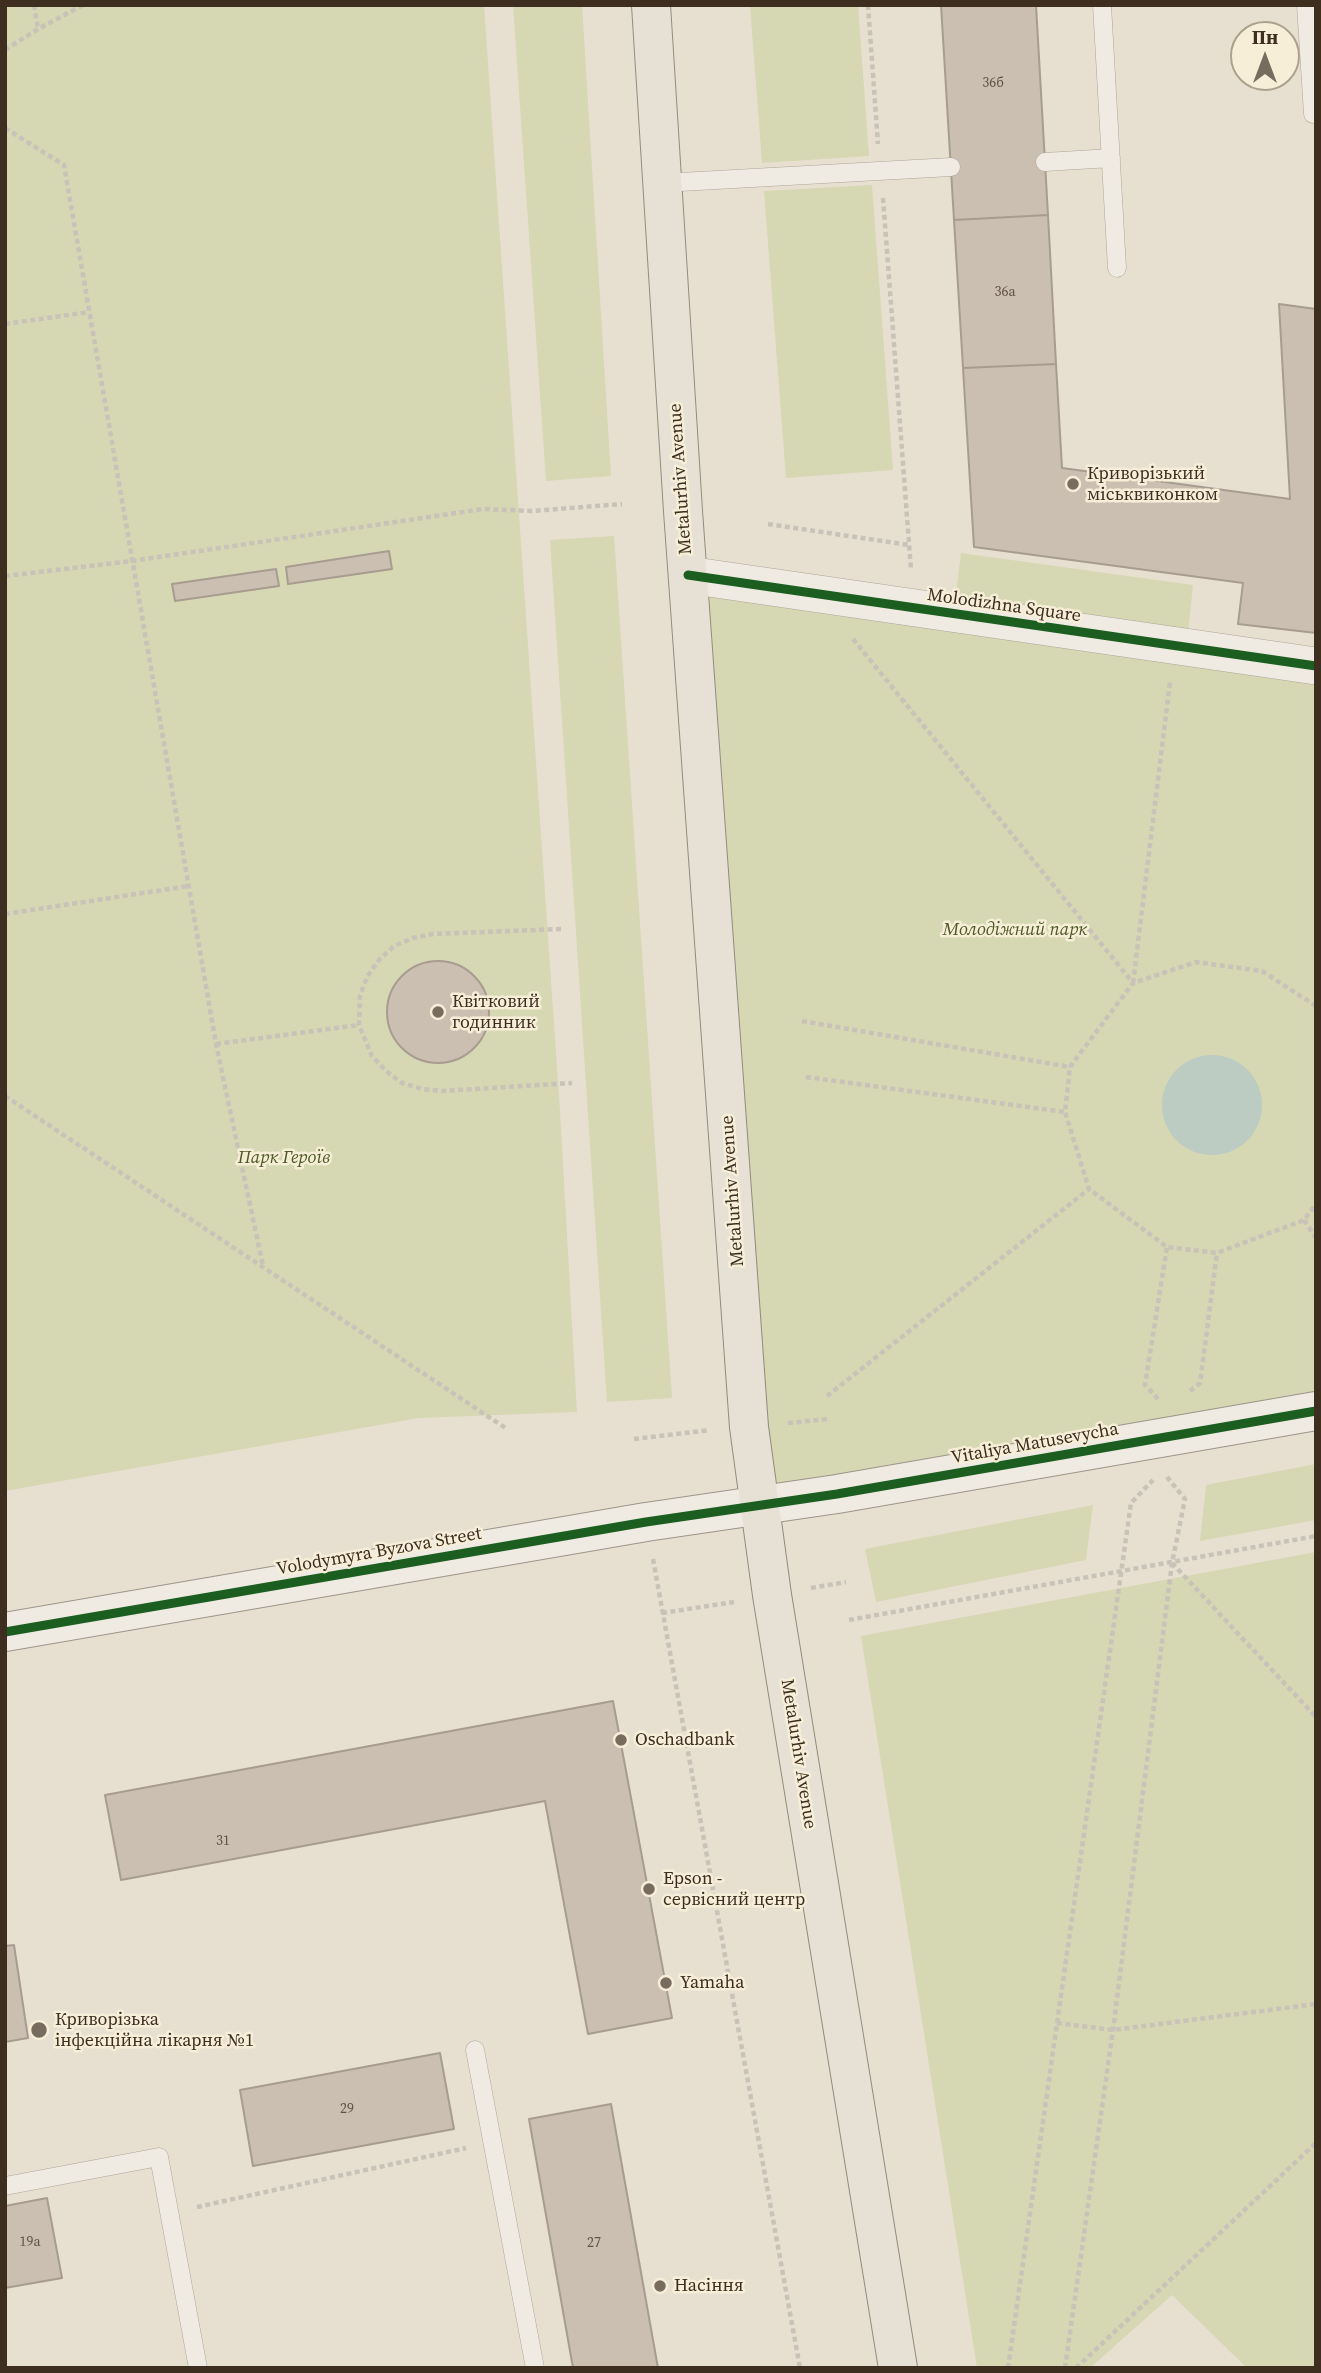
<!DOCTYPE html>
<meta charset="utf-8">
<style>
body{margin:0}
#map{position:relative;width:1321px;height:2373px;overflow:hidden;background:#e7e0d1;font-family:"Source Serif 4",serif}
canvas{display:block}
.frame{position:absolute;inset:0;border:7px solid #3d2e20;pointer-events:none}
.north{position:absolute;left:1230px;top:21px;width:70px;height:70px;box-sizing:border-box;background:#f7eed8;border:2px solid #ada18e;border-radius:50%;rotate:0deg;font-size:19px;font-weight:700;line-height:28px;text-align:center;color:#3d2e20}
.north::after{content:'';display:block;margin:auto;width:24px;height:32px;background:#786c5e;clip-path:polygon(50% 0,100% 100%,50% 72%,0 100%)}
</style>
<div id="map">
<canvas width="1321" height="2373"></canvas>
<div class="frame"></div>
<div class="north">Пн</div>
</div>
<script>
const c = document.querySelector('canvas').getContext('2d');
c.lineJoin = 'round';
function paint(path, color) { c.fillStyle = color; c.fill(path, 'evenodd'); }
const shape = rows => new Path2D(rows.map(r => 'M' + r).join(''));
function stroke(path, color, width, dash) { c.strokeStyle = color; c.lineWidth = width; c.lineCap = dash ? 'butt' : 'round'; c.setLineDash(dash || []); c.stroke(path); }
function write(font, color, halo, rows, align = 'center') {
  c.font = font + ' "Source Serif 4",serif'; c.lineWidth = 5; c.setLineDash([]); c.textBaseline = 'middle'; c.strokeStyle = halo; c.fillStyle = color; for (const [text, x, y, turn = 0] of rows) {
    c.save(); c.translate(x, y); c.rotate((+turn || 0) * Math.PI / 180); c.textAlign = isNaN(turn) ? turn : align; if (halo) c.strokeText(text, 0, 0); c.fillText(text, 0, 0); c.restore();
  }
}
paint(shape([
 [5,5,484,5,560,1111,577,1412,419,1418,5,1491],
 [513,5,582,5,611,476,546,481],
 [750,5,858,5,869,156,762,163],
 [872,185,893,470,786,478,764,191],
 [614,536,672,1398,607,1402,550,540],
 [961,553,1193,585,1188,633,955,601],
 [688,575,1316,666,1316,1411,758,1506],
 [1316,1464,1316,1520,1200,1541,1206,1485],
 [1093,1505,1086,1560,876,1602,865,1549],
 [1316,1552,1316,2368,1247,2368,1172,2295,1090,2368,977,2368,861,1636]
]), '#d6d7b3');
paint(shape([
 '1162 1105a50 50 0 1 1 100 0a50 50 0 1 1-100 0Z'
]), '#bcccc2');
const building = shape([
 [941,5,1036,5,1048,215,954,220,941,5],
 [1048,215,1056,364,963,368,954,220,1048,215],
 [1279,304,1316,309,1316,633,1238,624,1243,583,974,547,963,368,1056,364,1062,468,1290,499,1279,304],
 [389,551,392,569,288,584,286,567,389,551],
 [276,569,279,586,175,601,172,584,276,569],
 '387 1012a51 51 0 1 1 102 0a51 51 0 1 1-102 0Z',
 [613,1701,672,2018,588,2034,545,1801,121,1880,105,1795,613,1701],
 [14,1945,28,2038,5,2042,5,1946,14,1945],
 [440,2053,454,2129,253,2166,240,2090,440,2053],
 [611,2104,658,2368,573,2368,529,2119,611,2104],
 [47,2198,62,2278,5,2288,5,2206,47,2198]
]);
paint(building, '#cbbfb2');
stroke(building, '#a89c90', 2);
const lane = shape([
 [1102,5,1117,268],
 [1306,5,1313,114,1316,114],
 [1045,162,1111,158],
 [662,183,951,167],
 [475,2050,535,2368],
 [5,2186,159,2157,198,2368]
]);
const street = shape([
 [688,575,1316,666]
]);
const secondary = shape([
 [5,1632,646,1522,837,1494,1316,1411]
]);
const primary = shape([
 [651,5,683,511,749,1427,772,1595,898,2368]
]);
stroke(lane, '#ada599', 19);
stroke(street, '#ada599', 38);
stroke(secondary, '#9c958a', 40);
stroke(primary, '#928b80', 40);
stroke(shape([
 [34,5,38,29],
 [868,5,878,144],
 [5,50,38,29,83,5],
 [5,128,64,165,216,1044,263,1266],
 [883,198,911,570],
 [5,324,89,312],
 [768,524,909,545],
 [5,576,132,561,483,509,532,511,622,504],
 [853,639,1133,983],
 [5,914,189,886],
 [561,929,433,934,413,938,394,946,379,960,367,977,360,996,359,1025,372,1056,386,1071,402,1083,422,1089,442,1091,572,1083],
 [1133,983,1170,682],
 [1316,1006,1262,971,1196,962,1133,983,1070,1067,1065,1112,1089,1189,1167,1247,1217,1253,1304,1220,1316,1204],
 [802,1021,1070,1067],
 [216,1044,359,1025],
 [806,1077,1065,1112],
 [5,1096,507,1429],
 [1304,1220,1316,1238],
 [1190,1391,1200,1383,1217,1253],
 [827,1396,1089,1189],
 [1158,1399,1145,1385,1167,1247],
 [788,1423,829,1419],
 [634,1439,710,1430],
 [653,1559,800,2368],
 [1172,1563,1316,1717],
 [811,1588,846,1582],
 [662,1613,734,1602],
 [849,1620,1316,1536],
 [1057,2023,1113,2030,1316,2004],
 [197,2207,466,2148],
 [1008,2368,1131,1503,1153,1480],
 [1065,2368,1113,2030,1172,1563,1185,1499,1167,1477],
 [1076,2368,1316,2143]
]), '#c8c2b9', 4.5, [5, 3.5]);
stroke(lane, '#efebe3', 18);
stroke(street, '#efebe3', 37);
stroke(secondary, '#efebe3', 38);
stroke(primary, '#e6e1d4', 38);
stroke(shape([
 [688,575,1316,666],
 [5,1632,646,1522,837,1494,1316,1411]
]), '#1b5e20', 9);
for (const [x, y, r, color] of [
 [1073,484,7,"#786c5e"],
 [438,1012,7,"#786c5e"],
 [621,1740,7,"#786c5e"],
 [649,1889,7,"#786c5e"],
 [666,1983,7,"#786c5e"],
 [39,2030,9,"#786c5e"],
 [660,2286,7,"#786c5e"]
]) { const dot = new Path2D(); dot.arc(x, y, r, 0, 2 * Math.PI); c.fillStyle = color; c.fill(dot); stroke(dot, '#f7eed8', 2.5); }
write('14px', '#605244', null, [
 ["36б",993,83],
 ["36а",1005,292],
 ["31",223,1841],
 ["29",347,2109],
 ["19а",30,2242],
 ["27",594,2243]
]);
write('18px', '#3d2e20', '#f7eed8', [
 ["Криворізький",1087,474],
 ["міськвиконком",1087,495],
 ["Квітковий",452,1002],
 ["годинник",452,1023],
 ["Oschadbank",635,1740],
 ["Epson -",663,1879],
 ["сервісний центр",663,1900],
 ["Yamaha",680,1983],
 ["Криворізька",55,2020],
 ["інфекційна лікарня №1",55,2041],
 ["Насіння",674,2286]
], 'left');
write('18px', '#3d2e20', '#f7eed8', [
 ["Metalurhiv Avenue",681,479,-94],
 ["Molodizhna Square",1004,606,8],
 ["Metalurhiv Avenue",733,1191,-94],
 ["Vitaliya Matusevycha",1035,1444,-10],
 ["Volodymyra Byzova Street",379,1552,-10],
 ["Metalurhiv Avenue",798,1754,81]
]);
write('italic 18px', '#4d5a26', '#f7eed8', [
 ["Молодіжний парк",1015,930],
 ["Парк Героїв",284,1158]
]);
</script>
